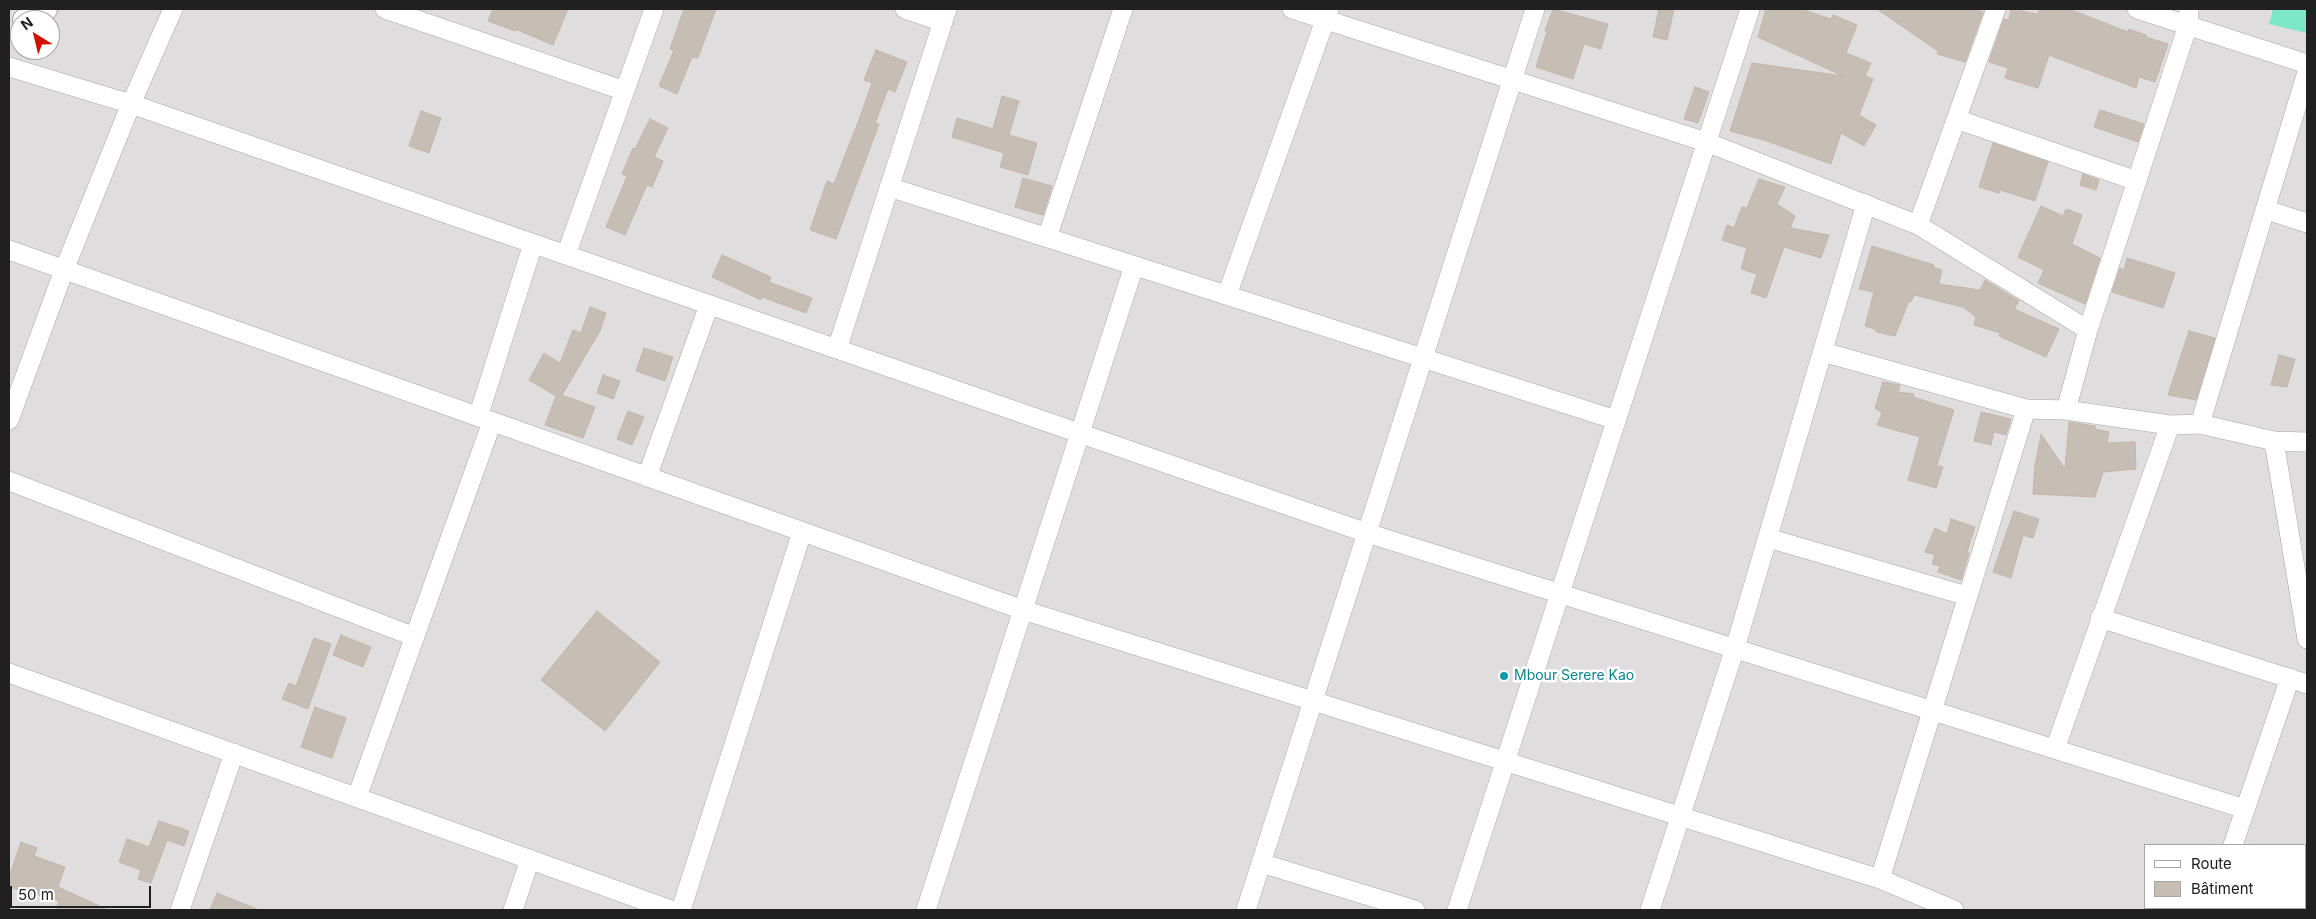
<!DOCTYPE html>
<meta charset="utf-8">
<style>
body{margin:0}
#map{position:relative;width:2316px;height:919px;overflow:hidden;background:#f2efe6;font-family:Inter,sans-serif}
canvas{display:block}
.frame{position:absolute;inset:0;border:10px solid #202020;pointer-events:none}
.legend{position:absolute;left:2144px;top:844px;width:162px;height:65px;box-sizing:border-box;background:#fff;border:1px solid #a6a6a6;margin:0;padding:6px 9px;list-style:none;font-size:15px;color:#202020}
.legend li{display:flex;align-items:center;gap:10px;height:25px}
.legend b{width:25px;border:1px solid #a6a6a6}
.north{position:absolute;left:10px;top:10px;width:50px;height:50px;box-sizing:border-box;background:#fff;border:1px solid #a6a6a6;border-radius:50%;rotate:324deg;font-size:14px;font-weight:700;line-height:20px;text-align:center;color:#202020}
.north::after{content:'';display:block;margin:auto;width:18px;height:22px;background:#d11000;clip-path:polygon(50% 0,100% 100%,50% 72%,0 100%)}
.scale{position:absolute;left:10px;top:886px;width:141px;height:22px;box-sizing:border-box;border:2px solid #202020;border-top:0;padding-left:6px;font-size:15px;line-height:18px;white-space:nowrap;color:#202020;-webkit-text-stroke:4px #fff;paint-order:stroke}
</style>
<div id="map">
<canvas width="2316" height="919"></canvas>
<div class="frame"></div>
<ul class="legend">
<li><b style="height:6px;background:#fff"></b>Route</li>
<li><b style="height:14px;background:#c6beb5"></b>Bâtiment</li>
</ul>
<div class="north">N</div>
<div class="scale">50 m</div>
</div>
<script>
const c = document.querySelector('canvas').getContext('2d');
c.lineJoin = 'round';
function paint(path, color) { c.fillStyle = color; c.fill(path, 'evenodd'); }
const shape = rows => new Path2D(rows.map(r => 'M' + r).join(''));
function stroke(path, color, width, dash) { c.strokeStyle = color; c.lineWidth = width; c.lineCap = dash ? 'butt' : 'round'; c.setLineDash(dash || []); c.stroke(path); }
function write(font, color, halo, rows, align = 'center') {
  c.font = font + ' Inter,sans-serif'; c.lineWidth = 5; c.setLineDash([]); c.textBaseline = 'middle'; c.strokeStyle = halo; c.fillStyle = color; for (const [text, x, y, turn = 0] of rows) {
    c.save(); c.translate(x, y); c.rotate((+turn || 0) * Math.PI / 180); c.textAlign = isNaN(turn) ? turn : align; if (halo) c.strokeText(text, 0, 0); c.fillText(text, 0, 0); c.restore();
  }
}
paint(shape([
 [9,9,2307,9,2307,910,9,910],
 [20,20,50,20,50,50,20,50],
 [2145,845,2305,845,2305,908,2145,908]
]), '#dfdddd');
paint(shape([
 [2273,9,2307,9,2307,33,2269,24]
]), '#7de8c7');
const building = shape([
 [493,9,568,9,553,45,515,29,515,31,488,21,493,9],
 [684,9,716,9,698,58,692,57,677,94,659,86,674,50,670,49,684,9],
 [1553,9,1608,24,1601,49,1584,44,1573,79,1536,67,1547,32,1545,31,1553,9],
 [1659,9,1674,9,1667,40,1653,37,1659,9],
 [1766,9,1801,9,1831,19,1833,15,1857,25,1846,53,1871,63,1865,76,1873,79,1859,115,1876,125,1864,146,1841,133,1831,164,1764,140,1730,131,1752,63,1843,76,1758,37,1766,9],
 [1877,9,1973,9,1983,12,1965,62,1937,54,1938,51,1877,9],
 [2011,9,2038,14,2039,9,2069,9,2128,32,2129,29,2146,35,2146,37,2168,44,2155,82,2139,77,2136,88,2049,55,2038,88,2005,78,2008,68,1989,62,2004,19,2009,20,2011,9],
 [876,50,907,62,895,92,888,89,875,123,879,124,836,239,810,230,827,181,834,184,860,117,872,83,864,80,876,50],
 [1695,87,1709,92,1698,123,1684,119,1695,87],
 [1002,96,1019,101,1009,135,1037,143,1028,175,1000,167,1004,153,952,137,957,118,993,129,1002,96],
 [2100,110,2144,124,2138,142,2094,127,2100,110],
 [421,111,441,118,429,153,409,146,421,111],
 [650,119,668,128,654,157,663,161,652,187,647,185,625,235,606,227,627,176,622,174,633,148,635,149,650,119],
 [1993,143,2048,162,2035,201,2000,190,1999,193,1979,187,1993,143],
 [2083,174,2099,180,2096,190,2080,185,2083,174],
 [1023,178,1052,186,1043,215,1015,207,1023,178],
 [1759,179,1785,187,1777,204,1795,216,1790,228,1829,235,1821,258,1784,247,1766,298,1751,293,1757,274,1741,269,1747,248,1722,240,1727,225,1734,228,1742,207,1747,208,1759,179],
 [2041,206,2063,216,2066,209,2082,215,2072,244,2100,258,2085,304,2038,283,2044,270,2018,257,2041,206],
 [1872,246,1934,265,1933,267,1942,270,1939,284,1980,290,1985,280,2019,301,2014,309,2059,329,2046,357,1999,336,2000,333,1974,325,1976,317,1963,307,1914,295,1911,302,1909,301,1895,336,1877,332,1875,329,1865,326,1874,292,1859,289,1872,246],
 [722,255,771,277,769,282,812,298,806,313,762,297,761,300,712,277,722,255],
 [2127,258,2175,273,2163,308,2112,292,2120,268,2124,270,2127,258],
 [590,307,606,313,600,331,562,395,595,407,583,438,545,425,556,396,529,380,544,353,560,363,573,330,581,333,590,307],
 [2189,331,2215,338,2196,400,2168,395,2189,331],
 [644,348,673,357,665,381,636,371,644,348],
 [2279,355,2295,359,2287,387,2271,385,2279,355],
 [603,375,620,381,613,399,597,393,603,375],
 [1883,382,1900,385,1898,392,1914,394,1913,397,1954,410,1937,465,1943,467,1936,488,1908,480,1920,437,1877,425,1882,413,1875,408,1883,382],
 [628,411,644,417,632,445,617,439,628,411],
 [1981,412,2011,419,2006,435,1994,432,1991,445,1974,441,1981,412],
 [2069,422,2095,426,2095,429,2109,432,2107,443,2135,442,2136,469,2103,472,2095,497,2033,494,2035,466,2041,434,2065,469,2069,422],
 [2014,511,2039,519,2033,538,2023,535,2011,578,1993,572,2014,511],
 [1951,519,1975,527,1967,552,1969,553,1961,580,1938,572,1940,566,1932,564,1935,555,1925,552,1935,528,1947,534,1951,519],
 [597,611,660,662,605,731,541,680,597,611],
 [341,635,371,647,363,667,333,655,341,635],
 [314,638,331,644,308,709,282,699,289,683,296,686,314,638],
 [315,707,346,718,332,758,301,747,315,707],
 [159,821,189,831,184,846,167,840,151,883,138,879,141,870,119,862,127,839,149,847,159,821],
 [21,842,37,848,34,856,65,867,58,887,108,910,56,910,59,901,9,887,9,877,21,842],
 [217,893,259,910,210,910,217,893]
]);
paint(building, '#c6beb5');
stroke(building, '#c5b6a7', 1);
const minor = shape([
 [385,9,625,91],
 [905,9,943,22],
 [1292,9,1706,142,1918,225,2088,330],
 [2137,9,2307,64],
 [9,67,131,104,1367,533,2245,809],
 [1956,119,2137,181],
 [889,187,1616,420],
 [2267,210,2307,223],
 [1918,225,1996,9],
 [1047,238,1123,9],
 [9,250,1023,610,1880,879,1954,910],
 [566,255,654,9],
 [1227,295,1329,9],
 [837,349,947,9],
 [1823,352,2026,409,2066,410,2170,425,2200,424,2274,441,2307,442],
 [2066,410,2088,330,2188,25,2189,9],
 [478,417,533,244],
 [9,420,64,270,131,104,173,9],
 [2200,424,2307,72],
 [2274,441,2307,639],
 [647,477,709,305],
 [9,481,415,637],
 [1768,538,1967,596],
 [2100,618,2307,684],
 [9,673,671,910],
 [2055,749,2170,425],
 [357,797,492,422],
 [2233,845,2290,678],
 [1261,863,1415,910],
 [1880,879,2026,409],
 [180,910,234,753],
 [513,910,530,859],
 [681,910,802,532],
 [926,910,1134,266],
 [1246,910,1535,9],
 [1457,910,1750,9],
 [1650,910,1735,648,1866,204],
 [2210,910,2211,908]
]);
const tertiary = shape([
 [24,20,46,9]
]);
stroke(minor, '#a7a7a7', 20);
stroke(tertiary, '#a7a7a7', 24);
stroke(minor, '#fff', 19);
stroke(tertiary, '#fff', 22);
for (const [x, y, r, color] of [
 [1504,676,5,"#0f9aa8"]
]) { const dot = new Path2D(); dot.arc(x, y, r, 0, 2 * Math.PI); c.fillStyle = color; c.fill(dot); stroke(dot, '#fff', 2); }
write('14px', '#0d838f', '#fff', [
 ["Mbour Serere Kao",1514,676]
], 'left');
</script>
